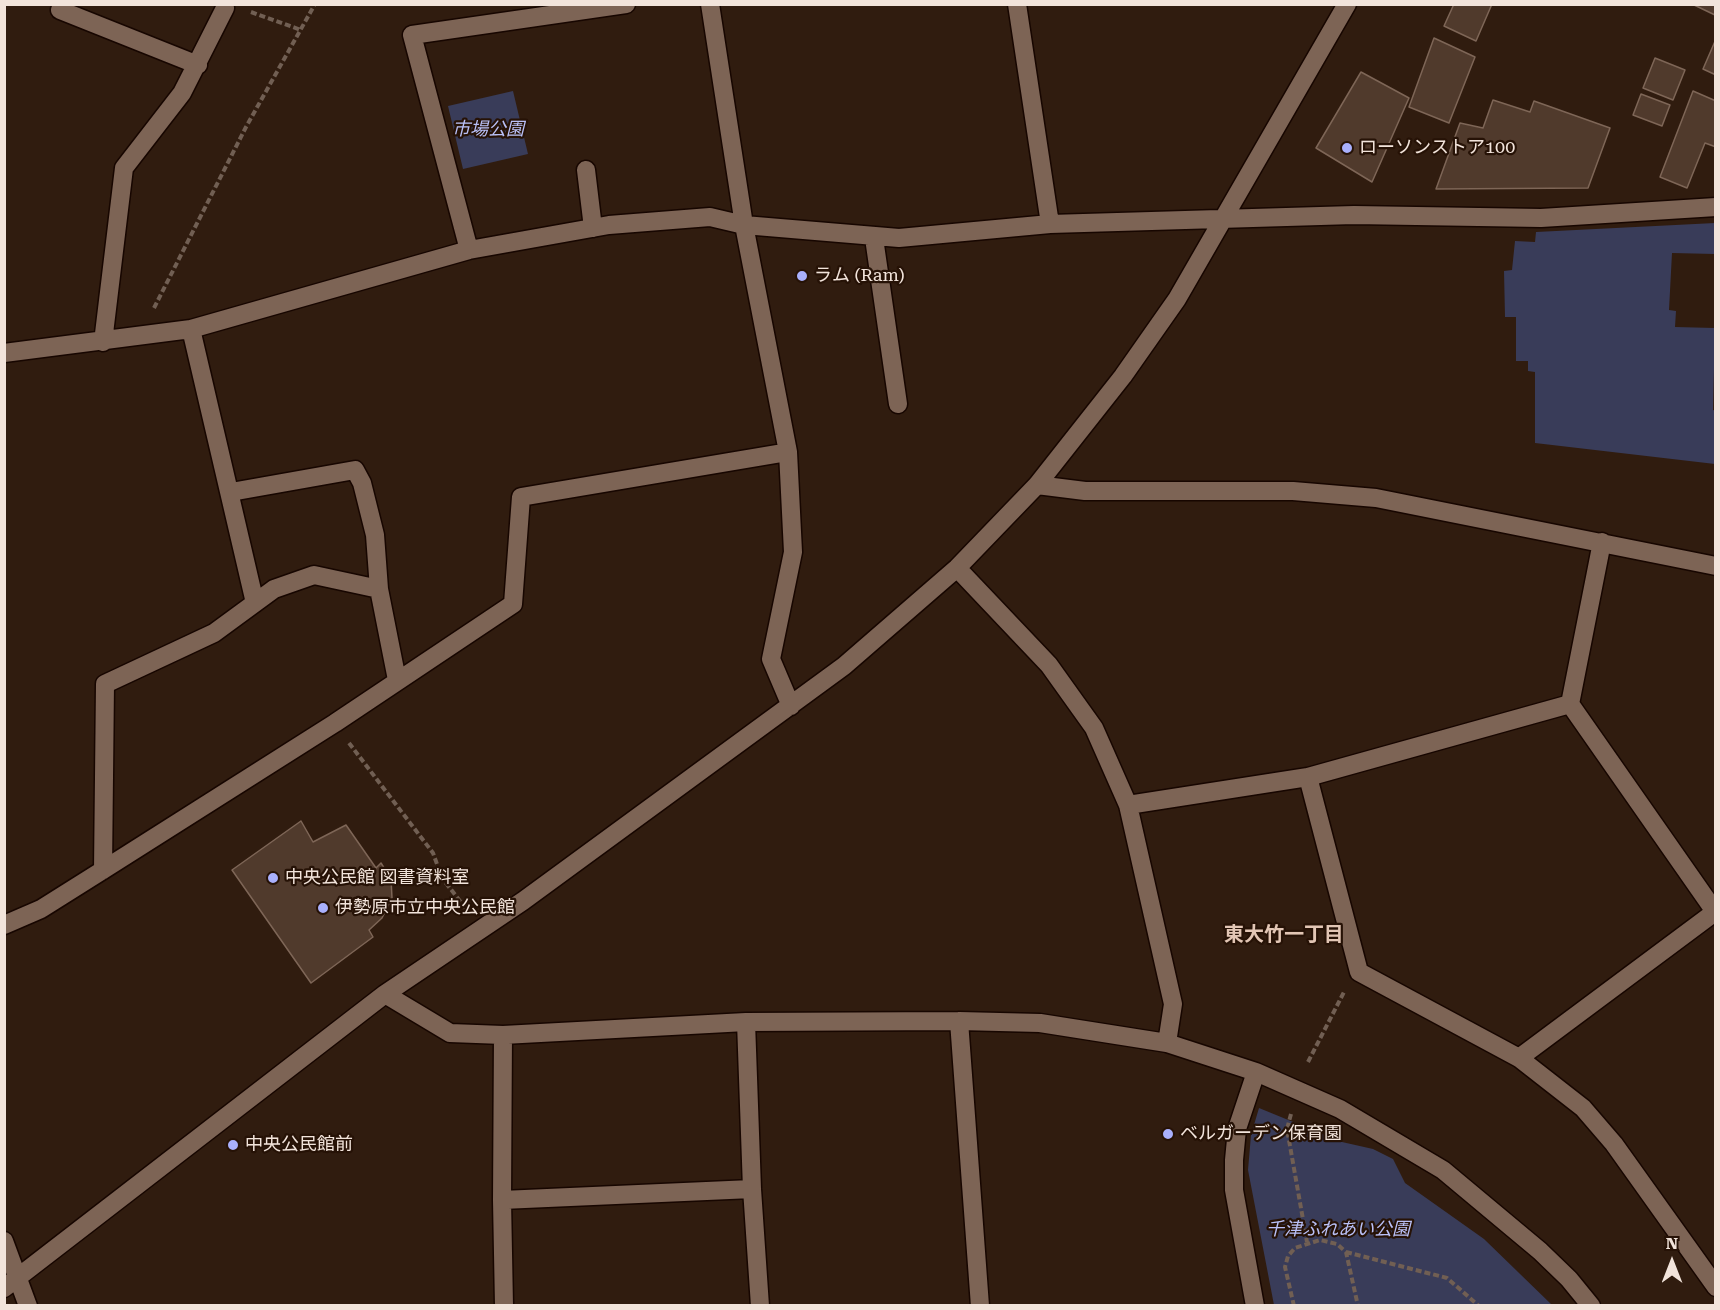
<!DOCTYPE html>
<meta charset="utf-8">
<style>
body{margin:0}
#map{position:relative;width:1720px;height:1310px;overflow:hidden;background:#301c0f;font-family:"Roboto Serif",serif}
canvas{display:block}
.frame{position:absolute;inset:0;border:6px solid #f2e4db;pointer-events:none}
.north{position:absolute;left:1642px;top:1232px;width:60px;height:60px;-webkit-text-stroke:4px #261206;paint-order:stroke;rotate:0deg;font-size:16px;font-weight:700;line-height:24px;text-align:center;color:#f2e4db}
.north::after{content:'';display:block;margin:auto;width:21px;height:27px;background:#f2e4db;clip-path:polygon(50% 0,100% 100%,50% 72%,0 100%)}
</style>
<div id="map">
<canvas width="1720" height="1310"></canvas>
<div class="frame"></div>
<div class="north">N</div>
</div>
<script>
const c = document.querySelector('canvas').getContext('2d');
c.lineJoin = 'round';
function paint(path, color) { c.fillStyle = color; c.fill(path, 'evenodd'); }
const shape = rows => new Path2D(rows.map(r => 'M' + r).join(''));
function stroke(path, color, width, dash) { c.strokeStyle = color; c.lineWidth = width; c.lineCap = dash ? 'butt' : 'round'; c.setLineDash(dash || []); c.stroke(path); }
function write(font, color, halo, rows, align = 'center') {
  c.font = font + ' "Roboto Serif","Noto Sans JP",serif'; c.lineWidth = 4.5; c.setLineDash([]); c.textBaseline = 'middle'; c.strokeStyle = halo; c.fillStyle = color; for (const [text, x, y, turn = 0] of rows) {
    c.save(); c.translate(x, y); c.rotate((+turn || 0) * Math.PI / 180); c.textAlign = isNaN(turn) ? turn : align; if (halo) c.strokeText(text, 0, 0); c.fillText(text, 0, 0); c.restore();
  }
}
paint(shape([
 [513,91,528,154,463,169,448,106],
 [1715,223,1715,254,1672,253,1669,310,1676,311,1675,327,1715,328,1713,410,1716,411,1715,464,1535,443,1535,372,1528,371,1528,361,1516,361,1516,317,1505,317,1504,271,1512,270,1515,241,1535,242,1536,232],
 [1259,1108,1342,1142,1373,1149,1393,1159,1405,1183,1484,1239,1552,1305,1274,1305,1248,1170,1251,1135]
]), '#393c59');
const building = shape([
 [1454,4,1492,4,1476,41,1444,26,1454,4],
 [1692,4,1716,4,1716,14,1715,15,1692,4],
 [1434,38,1475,57,1449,123,1409,107,1434,38],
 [1716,39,1716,75,1703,69,1716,39],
 [1655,58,1685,70,1673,100,1643,88,1655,58],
 [1361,72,1409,98,1372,182,1316,148,1361,72],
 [1693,91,1716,101,1716,147,1705,143,1687,188,1660,177,1693,91],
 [1641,94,1670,105,1662,126,1633,115,1641,94],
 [1493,100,1530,112,1534,101,1610,128,1588,188,1436,189,1460,123,1483,128,1493,100],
 [301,821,313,842,346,825,376,868,381,863,391,879,392,898,382,918,369,930,373,937,311,983,232,870,301,821]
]);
paint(building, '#503a2c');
stroke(building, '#7e6657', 1.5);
const minor = shape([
 [710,4,744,225,788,452,793,552,771,659,791,706],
 [1017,4,1050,224],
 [60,10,198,65],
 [586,170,593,228],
 [874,238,898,404],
 [469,250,412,35,626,4],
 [191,329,255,603],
 [103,342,124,168,182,93,225,8],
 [4,353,191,329,469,250,609,225,710,217,744,225,899,238,1050,224,1354,215,1541,218,1716,207],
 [1037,485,1085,491,1293,491,1376,498,1716,566],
 [231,492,355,470,362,483,375,535,379,589],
 [1602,542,1570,704,1716,913],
 [957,568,1049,665,1094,728,1128,805,1173,1004,1167,1043],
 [1308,777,1359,972,1519,1058,1583,1108,1614,1144,1716,1287],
 [1128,805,1308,777,1570,704],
 [103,870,105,684,214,633,274,589,314,575,379,589,397,680],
 [4,925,41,909,103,870,335,723,513,604,521,497,788,452],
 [385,994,450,1033,503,1035,746,1022,959,1021,1040,1023,1167,1043,1256,1072,1340,1109,1443,1170,1540,1251,1569,1279,1591,1306],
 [959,1021,980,1306],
 [746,1022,752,1189,760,1306],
 [1519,1058,1715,912],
 [502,1200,503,1035],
 [4,1241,28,1306],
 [4,1288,385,994,523,901,844,666,957,568,1037,485,1123,376,1177,299,1347,4],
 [504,1306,502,1200,752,1189],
 [1255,1306,1234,1190,1234,1160,1237,1129,1256,1072]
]);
stroke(minor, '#170600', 21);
stroke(shape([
 [251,12,301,30],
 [154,308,246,127,315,4],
 [349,743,433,853,442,878,467,910],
 [1308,1062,1344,992],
 [1291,1114,1287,1129,1307,1242],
 [1346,1252,1447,1278,1479,1306],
 [1294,1306,1285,1267,1288,1256,1295,1248,1320,1240,1337,1244,1346,1252,1358,1306]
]), '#715f53', 4, [6, 3]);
stroke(minor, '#7d6455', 18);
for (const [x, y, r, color] of [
 [1347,148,6,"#a9b0fc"],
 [802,276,6,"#a9b0fc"],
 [273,878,6,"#a9b0fc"],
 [323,908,6,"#a9b0fc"],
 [1168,1134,6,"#a9b0fc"],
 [233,1145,6,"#a9b0fc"]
]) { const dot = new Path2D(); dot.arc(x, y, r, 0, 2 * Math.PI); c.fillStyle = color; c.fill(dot); stroke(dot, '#261206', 2); }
write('italic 18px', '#b9c0f7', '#261206', [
 ["市場公園",488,130],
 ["千津ふれあい公園",1338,1230]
]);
write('18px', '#f2e4db', '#261206', [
 ["ローソンストア100",1359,148],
 ["ラム (Ram)",814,276],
 ["中央公民館 図書資料室",285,878],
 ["伊勢原市立中央公民館",335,908],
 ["ベルガーデン保育園",1180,1134],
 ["中央公民館前",245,1145]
], 'left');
write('bold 20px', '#e2c6b5', '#261206', [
 ["東大竹一丁目",1284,935]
]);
</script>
